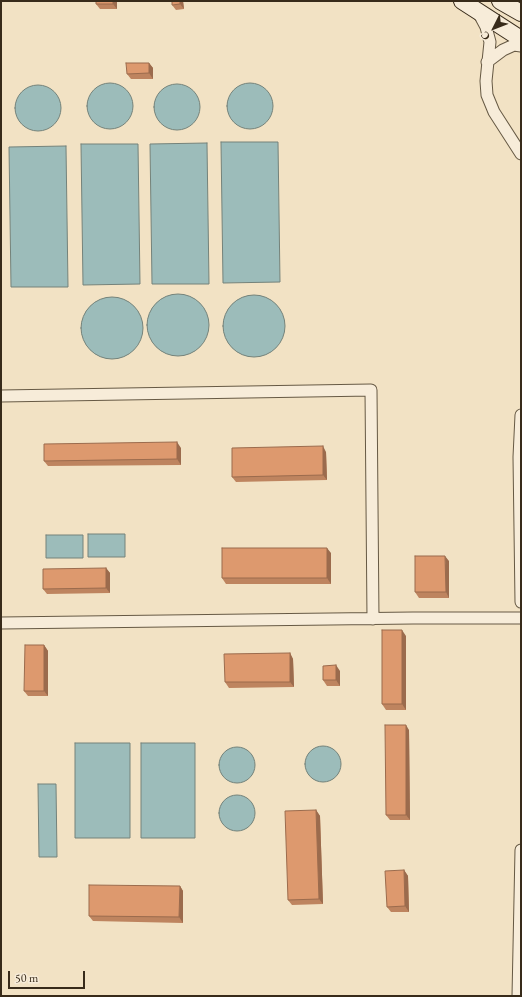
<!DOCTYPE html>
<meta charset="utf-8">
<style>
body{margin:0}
#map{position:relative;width:522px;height:997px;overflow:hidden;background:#f2e2c4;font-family:"EB Garamond",serif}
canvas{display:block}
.frame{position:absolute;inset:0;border:2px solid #382b1a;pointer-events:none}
.north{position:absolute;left:474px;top:8px;width:40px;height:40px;-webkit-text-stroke:3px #f7ecd9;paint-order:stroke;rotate:228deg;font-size:11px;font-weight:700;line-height:16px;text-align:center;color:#382b1a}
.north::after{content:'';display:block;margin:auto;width:14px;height:18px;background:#382b1a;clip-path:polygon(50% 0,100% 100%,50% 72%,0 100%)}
.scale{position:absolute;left:8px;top:971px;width:77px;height:18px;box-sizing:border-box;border:2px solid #382b1a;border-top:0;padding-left:5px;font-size:12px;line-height:14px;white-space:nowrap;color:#382b1a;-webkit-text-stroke:3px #f7ecd9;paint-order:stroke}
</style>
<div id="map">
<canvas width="522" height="997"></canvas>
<div class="frame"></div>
<div class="north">С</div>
<div class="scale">50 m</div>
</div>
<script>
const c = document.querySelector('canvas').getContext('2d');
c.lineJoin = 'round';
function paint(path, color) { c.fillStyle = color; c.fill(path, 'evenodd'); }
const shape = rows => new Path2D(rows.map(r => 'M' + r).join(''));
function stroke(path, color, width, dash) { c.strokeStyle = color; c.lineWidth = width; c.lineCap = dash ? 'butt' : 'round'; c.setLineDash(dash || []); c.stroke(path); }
const water = shape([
 '227 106a23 23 0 1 1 46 0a23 23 0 1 1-46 0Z',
 '87 106a23 23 0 1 1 46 0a23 23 0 1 1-46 0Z',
 '154 107a23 23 0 1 1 46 0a23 23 0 1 1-46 0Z',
 '15 108a23 23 0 1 1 46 0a23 23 0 1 1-46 0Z',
 [221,142,278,142,280,282,223,283,221,142],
 [207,143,209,284,152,284,150,144,207,143],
 [81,144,138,144,140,284,83,285,81,144],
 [66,146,68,287,11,287,9,147,66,146],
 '147 325a31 31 0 1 1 62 0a31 31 0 1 1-62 0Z',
 '223 326a31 31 0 1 1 62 0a31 31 0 1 1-62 0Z',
 '81 328a31 31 0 1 1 62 0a31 31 0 1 1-62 0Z',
 [88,534,125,534,125,557,88,557,88,534],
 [46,535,83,535,83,558,46,558,46,535],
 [75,743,130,743,130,838,75,838,75,743],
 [141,743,195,743,195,838,141,838,141,743],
 '305 764a18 18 0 1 1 36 0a18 18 0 1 1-36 0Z',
 '219 765a18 18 0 1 1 36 0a18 18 0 1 1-36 0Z',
 [38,784,56,784,57,857,39,857,38,784],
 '219 813a18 18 0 1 1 36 0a18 18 0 1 1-36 0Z'
]);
paint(water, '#9cbcba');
stroke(water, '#74827a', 1);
const street = shape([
 [478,12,486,27,490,42,486,81,487,95,494,112,521,154],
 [487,62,503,50,514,45,521,46],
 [1,396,371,390,373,619],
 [521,415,519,457,521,602],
 [1,623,413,618,521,618],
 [518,996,521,850]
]);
const secondary = shape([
 [462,1,521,39],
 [500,1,521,13]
]);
stroke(street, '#665944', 13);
stroke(secondary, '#382b1a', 18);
stroke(street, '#f7ecd9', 11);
stroke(secondary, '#f7ecd9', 16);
paint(shape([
 [117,1,117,9,100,9,96,4],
 [183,1,184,9,176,10,172,5],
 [149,63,153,68,153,79,131,79,127,74],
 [181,448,181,465,48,466,44,461],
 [326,452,327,480,236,482,232,477],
 [331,553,331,584,226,584,222,578],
 [449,561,449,598,419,598,415,592],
 [106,568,110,573,110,593,47,594,43,589],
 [406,636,406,710,386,710,382,704],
 [44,645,48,651,48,696,28,696,24,691],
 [290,653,293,659,294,687,229,688,225,682],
 [340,671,340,686,327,686,323,680],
 [409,730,410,820,390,820,386,815],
 [316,810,320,816,323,904,292,905,288,900],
 [404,870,408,876,409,912,391,912,387,907],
 [180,886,183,891,183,923,93,921,89,916]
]), '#be845f');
paint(shape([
 [113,1,117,1,117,9,113,4],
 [180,1,183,1,184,9,180,4],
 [149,63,153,68,153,79,149,73],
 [177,442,181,448,181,465,177,459],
 [323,446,326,452,327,480,323,475],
 [327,548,331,553,331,584,327,578],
 [445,556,449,561,449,598,446,592],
 [106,568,110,573,110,593,106,588],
 [402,630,406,636,406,710,402,704],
 [44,645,48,651,48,696,44,691],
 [290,653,293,659,294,687,290,682],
 [336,665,340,671,340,686,336,680],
 [406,725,409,730,410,820,406,815],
 [316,810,320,816,323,904,319,899],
 [404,870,408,876,409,912,405,906],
 [180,886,183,891,183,923,179,917]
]), '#9b6b4d');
const building = shape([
 [96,1,113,1,113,4,96,4,96,1],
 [172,1,180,1,180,4,172,5,172,1],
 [126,63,149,63,149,73,127,74,126,63],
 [177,442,177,459,44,461,44,444,177,442],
 [323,446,323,475,232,477,232,448,323,446],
 [222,548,327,548,327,578,222,578,222,548],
 [415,556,445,556,446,592,415,592,415,556],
 [106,568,106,588,43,589,43,569,106,568],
 [382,630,402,630,402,704,382,704,382,630],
 [25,645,44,645,44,691,24,691,25,645],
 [290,653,290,682,225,682,224,654,290,653],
 [336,665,336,680,323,680,323,666,336,665],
 [385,725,406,725,406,815,386,815,385,725],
 [316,810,319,899,288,900,285,811,316,810],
 [404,870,405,906,387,907,385,871,404,870],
 [89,885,180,886,179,917,89,916,89,885]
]);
paint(building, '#dd996e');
stroke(building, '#9b6b4d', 1);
</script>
